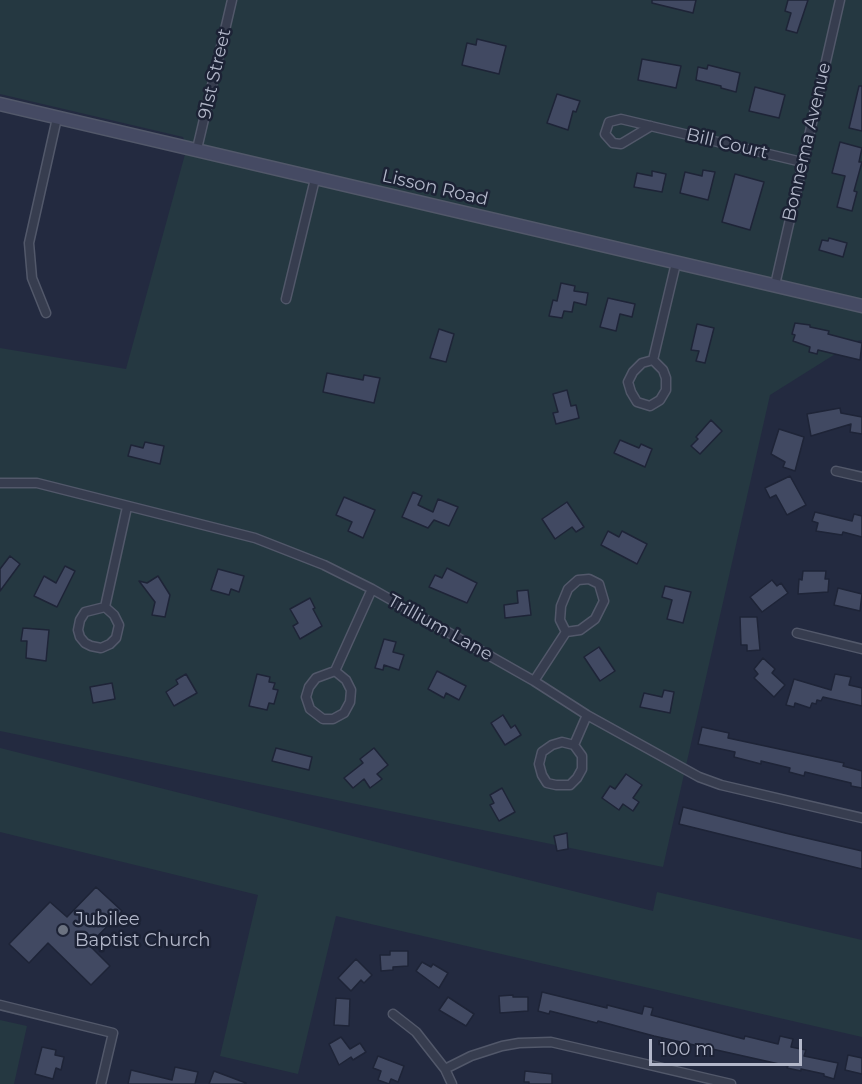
<!DOCTYPE html>
<style>
body{margin:0}
#map{position:relative;width:862px;height:1084px;overflow:hidden;background:#232a40;font-family:Montserrat,sans-serif}
canvas{display:block}
.scale{position:absolute;left:649px;top:1039px;width:153px;height:27px;box-sizing:border-box;border:3px solid #b3b8ca;border-top:0;padding-left:8px;font-size:18px;line-height:21px;white-space:nowrap;color:#b3b8ca;-webkit-text-stroke:4px #1c2235;paint-order:stroke}
</style>
<div id="map">
<canvas width="862" height="1084"></canvas>
<div class="scale">100 m</div>
</div>
<script>
const c = document.querySelector('canvas').getContext('2d');
c.lineJoin = 'round';
function paint(path, color) { c.fillStyle = color; c.fill(path, 'evenodd'); }
const shape = rows => new Path2D(rows.map(r => 'M' + r).join(''));
function stroke(path, color, width, dash) { c.strokeStyle = color; c.lineWidth = width; c.lineCap = dash ? 'butt' : 'round'; c.setLineDash(dash || []); c.stroke(path); }
function write(font, color, halo, rows, align = 'center') {
  c.font = font + ' Montserrat,sans-serif'; c.lineWidth = 5; c.setLineDash([]); c.textBaseline = 'middle'; c.strokeStyle = halo; c.fillStyle = color; for (const [text, x, y, turn = 0] of rows) {
    c.save(); c.translate(x, y); c.rotate((+turn || 0) * Math.PI / 180); c.textAlign = isNaN(turn) ? turn : align; if (halo) c.strokeText(text, 0, 0); c.fillText(text, 0, 0); c.restore();
  }
}
paint(shape([
 [0,0,862,0,862,340,856,341,770,395,663,867,0,731,0,348,126,369,187,147,183,137,0,94],
 [0,748,653,911,657,892,862,940,862,1037,336,916,298,1074,220,1056,258,895,0,832],
 [0,1020,27,1026,14,1084,0,1084]
]), '#253841');
const building = shape([
 [652,0,696,0,693,13,652,3,652,0],
 [788,0,808,0,797,33,786,30,791,13,785,11,788,0],
 [477,39,506,46,499,74,462,65,467,43,476,45,477,39],
 [642,59,681,66,676,88,638,80,642,59],
 [708,65,740,73,736,92,721,88,721,86,696,80,698,67,707,69,708,65],
 [859,86,862,86,862,131,849,128,859,86],
 [755,87,785,95,779,118,749,111,755,87],
 [557,94,580,101,576,112,573,111,568,130,547,123,557,94],
 [840,142,862,148,859,162,862,162,854,191,857,192,852,211,837,207,845,176,832,173,840,142],
 [703,170,715,172,708,200,680,193,685,172,702,176,703,170],
 [652,171,666,174,662,192,634,187,637,173,652,176,652,171],
 [735,174,764,182,750,230,722,222,735,174],
 [829,238,847,243,843,257,819,250,822,240,828,241,829,238],
 [561,283,575,286,574,291,588,293,586,305,574,302,572,312,564,311,562,318,549,316,553,300,557,301,561,283],
 [608,298,635,304,632,317,620,314,616,331,600,327,608,298],
 [795,323,810,325,810,327,829,331,828,334,862,343,860,360,818,350,817,354,809,352,810,347,793,341,795,335,792,334,795,323],
 [697,324,714,328,705,363,696,361,699,351,691,350,697,324],
 [439,329,454,334,446,362,430,358,439,329],
 [327,373,363,380,364,375,380,378,374,403,323,392,327,373],
 [567,390,571,406,576,405,579,418,556,424,553,413,558,412,553,394,567,390],
 [840,408,841,413,862,417,862,434,850,432,851,424,811,436,807,414,840,408],
 [711,420,722,431,700,454,691,446,698,439,696,437,711,420],
 [779,429,804,437,795,471,783,467,785,462,771,454,779,429],
 [620,440,639,448,641,444,652,449,645,467,614,453,620,440],
 [145,442,164,446,160,464,128,456,131,445,143,448,145,442],
 [790,476,806,505,787,515,776,495,770,498,765,488,790,476],
 [413,492,422,496,418,505,433,512,438,499,458,507,449,526,434,520,428,528,402,517,413,492],
 [344,497,375,510,363,538,348,531,352,522,336,515,344,497],
 [567,502,584,527,576,532,572,527,555,539,542,519,567,502],
 [815,512,852,521,854,514,862,516,862,537,843,532,842,535,816,531,818,523,812,521,815,512],
 [608,531,619,537,622,531,647,544,637,564,601,545,608,531],
 [10,556,20,564,0,591,0,569,10,556],
 [65,566,75,571,57,607,34,596,44,576,56,583,65,566],
 [447,568,477,583,467,603,429,587,435,575,442,578,447,568],
 [218,569,244,576,239,592,231,589,229,595,211,590,218,569],
 [803,571,826,571,825,579,829,579,828,592,798,594,799,579,802,580,803,571],
 [158,576,170,595,165,617,152,615,155,602,139,581,147,583,158,576],
 [772,580,777,586,781,583,788,593,762,612,750,597,772,580],
 [665,586,691,592,683,623,667,619,672,600,662,597,665,586],
 [838,588,862,594,860,611,834,605,838,588],
 [528,590,531,615,505,618,504,605,518,603,517,591,528,590],
 [310,598,315,608,313,609,322,626,300,639,293,626,298,623,290,609,310,598],
 [740,617,757,617,760,650,747,651,747,645,741,645,740,617],
 [23,628,49,630,46,661,26,658,27,641,21,641,23,628],
 [384,639,396,642,393,652,404,655,399,670,384,665,383,670,375,668,384,639],
 [599,647,615,671,600,681,584,657,599,647],
 [763,658,775,669,772,673,785,685,774,697,754,678,758,674,754,669,763,658],
 [437,671,466,686,459,700,446,693,444,698,428,689,437,671],
 [186,674,197,693,174,706,166,692,178,684,176,680,186,674],
 [257,674,270,677,269,682,275,683,273,689,278,690,274,704,269,703,267,710,249,706,257,674],
 [835,674,851,677,849,685,862,688,862,706,823,697,821,701,817,700,816,704,812,703,810,708,795,703,794,707,786,705,794,679,831,690,835,674],
 [112,683,115,699,93,703,90,687,112,683],
 [664,690,674,692,670,713,640,707,644,693,662,697,664,690],
 [503,715,511,728,515,725,521,735,505,745,491,723,503,715],
 [702,727,729,733,728,738,844,763,843,766,862,771,862,788,851,786,851,783,805,772,804,776,789,772,790,768,761,761,761,764,734,757,735,752,698,744,702,727],
 [276,748,312,757,309,770,272,761,276,748],
 [374,748,388,765,377,774,382,779,370,788,364,779,353,788,344,778,363,763,360,759,374,748],
 [626,774,642,785,633,798,639,802,633,811,623,804,619,810,602,798,610,786,615,789,626,774],
 [502,788,515,812,499,821,490,805,494,803,490,795,502,788],
 [683,807,785,833,862,851,862,869,679,824,683,807],
 [567,833,568,849,557,851,554,836,567,833],
 [96,887,122,911,89,945,110,966,91,985,48,943,29,963,9,944,50,902,67,917,96,887],
 [390,951,408,951,408,966,393,967,393,970,381,971,380,955,390,955,390,951],
 [356,959,372,975,364,983,361,980,351,991,338,978,356,959],
 [422,962,431,967,433,964,448,973,439,988,416,971,422,962],
 [542,992,607,1008,607,1005,642,1014,644,1006,653,1008,651,1015,744,1039,745,1036,778,1044,780,1036,793,1039,791,1047,806,1050,804,1056,838,1063,834,1079,824,1076,824,1074,801,1069,801,1071,787,1068,788,1066,654,1036,598,1021,597,1023,550,1011,549,1014,538,1011,542,992],
 [513,995,513,997,528,997,528,1011,500,1013,499,996,513,995],
 [448,997,474,1014,466,1026,439,1010,448,997],
 [336,998,350,999,349,1026,334,1025,336,998],
 [341,1037,350,1049,360,1043,366,1052,353,1060,351,1057,339,1065,329,1044,341,1037],
 [42,1047,56,1050,55,1055,64,1057,61,1070,56,1068,53,1079,35,1074,42,1047],
 [848,1055,862,1058,862,1074,845,1070,848,1055],
 [378,1056,404,1066,398,1082,391,1079,389,1084,378,1080,381,1071,373,1068,378,1056],
 [175,1067,198,1072,195,1084,128,1084,131,1070,172,1080,175,1067],
 [214,1071,246,1083,246,1084,209,1084,214,1071],
 [525,1071,552,1074,552,1084,529,1084,529,1082,524,1082,525,1071]
]);
paint(building, '#414962');
stroke(building, '#1e2437', 1.5);
const street = shape([
 [651,126,621,144,613,143,605,134,609,122,621,119,802,162],
 [197,149,232,0],
 [775,285,840,0],
 [286,299,315,179],
 [46,313,32,278,29,243,57,118],
 [653,360,642,363,633,372,628,382,631,392,637,402,650,406,660,400,666,390,666,378,663,370,653,360,676,263],
 [836,471,862,477],
 [0,483,37,483,255,538,324,565,372,589,534,681,587,715,699,777,721,785,862,818],
 [105,607,114,615,119,625,116,638,110,644,101,648,91,646,85,643,80,637,78,630,80,620,85,612,105,607,127,507],
 [797,633,862,649],
 [335,671,316,678,309,687,306,697,310,709,323,719,333,719,344,713,350,702,351,690,346,680,335,671,372,589],
 [534,681,566,632,580,630,595,619,604,601,599,584,589,579,578,580,568,589,561,606,560,620,566,632],
 [574,745,562,742,552,745,542,752,539,764,542,775,547,783,556,785,570,785,577,778,582,769,582,756,574,745,587,715],
 [0,1005,113,1033,101,1084],
 [393,1014,416,1032,445,1069,452,1084],
 [445,1069,471,1056,502,1046,519,1043,551,1042,731,1084]
]);
const secondary = shape([
 [0,104,862,306]
]);
stroke(street, '#52586a', 11);
stroke(secondary, '#52586a', 15);
stroke(street, '#373d4f', 8);
stroke(secondary, '#454a63', 12);
for (const [x, y, r, color] of [
 [63,930,6,"#6b7280"]
]) { const dot = new Path2D(); dot.arc(x, y, r, 0, 2 * Math.PI); c.fillStyle = color; c.fill(dot); stroke(dot, '#1c2235', 2); }
write('18px', '#b3b8ca', '#1c2235', [
 ["91st Street",215,74,-77],
 ["Bonnema Avenue",807,142,-77],
 ["Bill Court",727,144,13],
 ["Lisson Road",435,188,13],
 ["Trillium Lane",440,628,29]
]);
write('18px', '#b3b8ca', '#1c2235', [
 ["Jubilee",75,920],
 ["Baptist Church",75,941]
], 'left');
</script>
